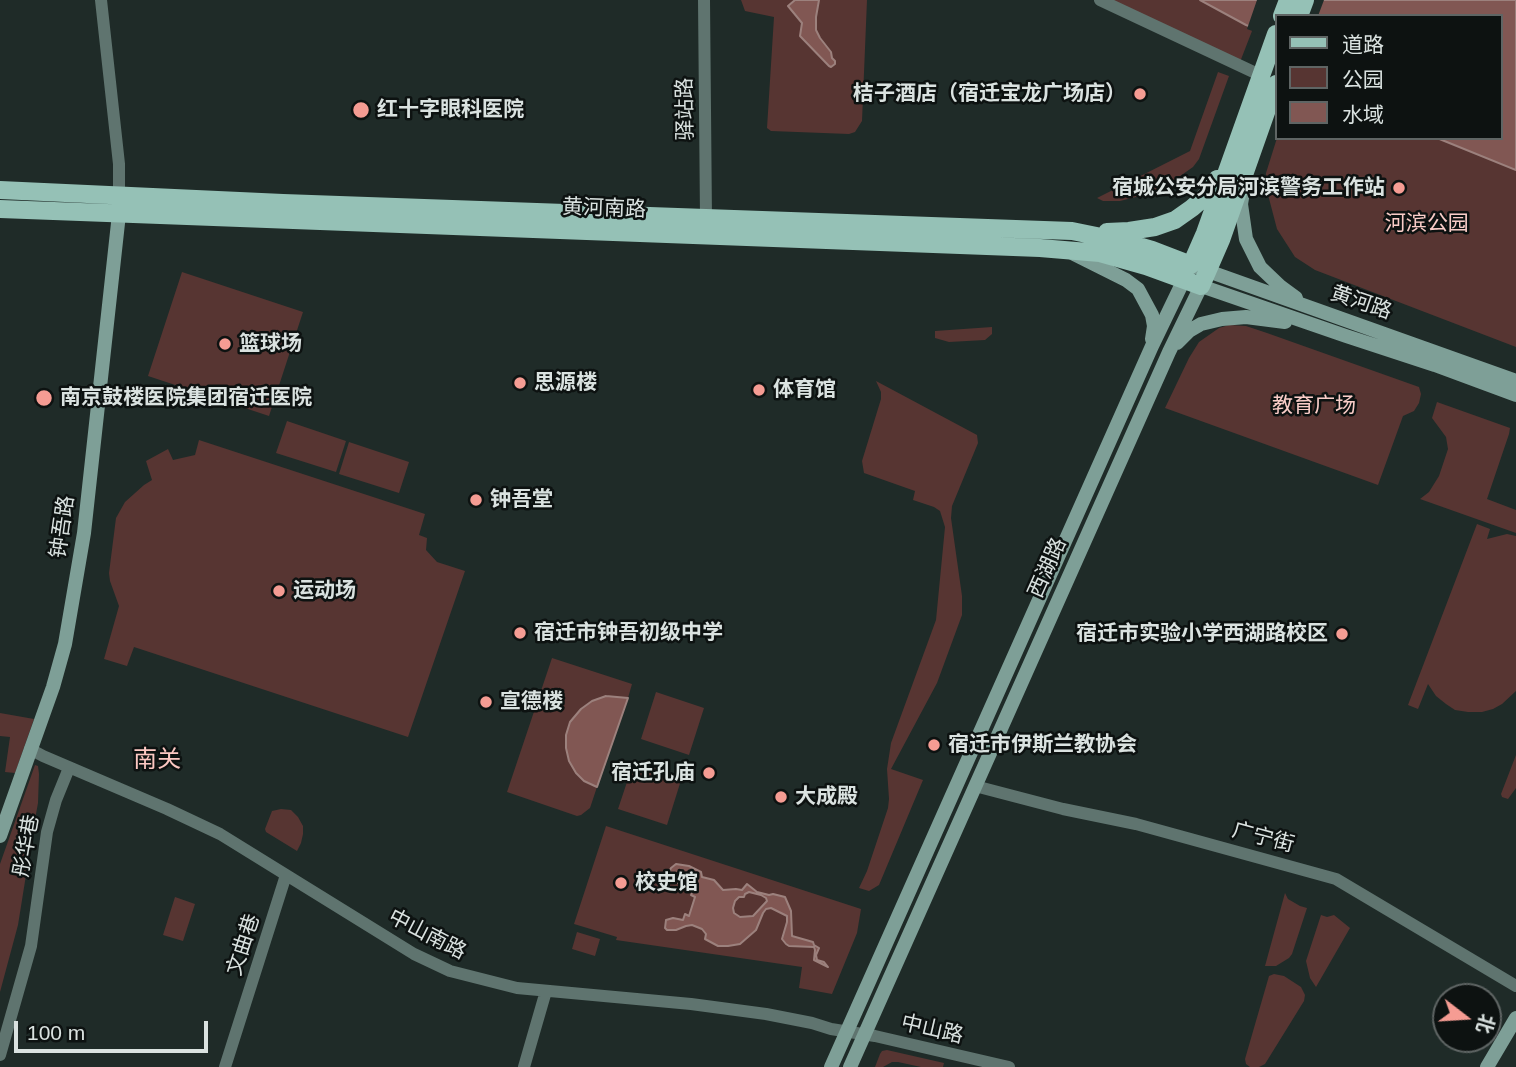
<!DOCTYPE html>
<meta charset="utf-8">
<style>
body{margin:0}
#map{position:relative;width:1516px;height:1067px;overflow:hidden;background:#1f2b28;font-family:Helvetica,"Noto Sans SC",sans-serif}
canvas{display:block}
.legend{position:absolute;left:1275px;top:14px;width:228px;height:126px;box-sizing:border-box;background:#0d1211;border:2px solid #5f6564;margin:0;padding:9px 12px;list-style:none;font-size:21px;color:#dae2e0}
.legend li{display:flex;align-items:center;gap:14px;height:35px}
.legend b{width:35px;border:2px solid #5f6564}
.north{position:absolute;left:1432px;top:983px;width:70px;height:70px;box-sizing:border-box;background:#0d1211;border:2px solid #5f6564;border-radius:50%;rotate:107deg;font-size:19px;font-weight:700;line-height:28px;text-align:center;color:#dae2e0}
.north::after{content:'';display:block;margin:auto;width:24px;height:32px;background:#f59c93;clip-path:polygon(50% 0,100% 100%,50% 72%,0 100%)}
.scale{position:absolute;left:14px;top:1021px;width:194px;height:32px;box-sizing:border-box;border:4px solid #dae2e0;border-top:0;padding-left:9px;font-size:21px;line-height:24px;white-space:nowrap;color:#dae2e0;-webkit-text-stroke:5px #0d1211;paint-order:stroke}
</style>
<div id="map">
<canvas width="1516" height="1067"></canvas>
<ul class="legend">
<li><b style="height:9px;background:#95c1b6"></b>道路</li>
<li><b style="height:19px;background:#573532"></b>公园</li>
<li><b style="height:19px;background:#815753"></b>水域</li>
</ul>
<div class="north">北</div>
<div class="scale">100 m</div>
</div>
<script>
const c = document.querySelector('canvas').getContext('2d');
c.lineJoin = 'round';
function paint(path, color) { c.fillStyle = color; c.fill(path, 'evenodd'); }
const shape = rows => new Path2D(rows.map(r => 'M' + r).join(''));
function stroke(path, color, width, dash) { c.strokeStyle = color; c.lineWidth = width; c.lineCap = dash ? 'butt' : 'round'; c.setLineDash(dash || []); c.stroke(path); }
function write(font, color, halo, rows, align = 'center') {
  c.font = font + ' Helvetica,"Noto Sans SC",sans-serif'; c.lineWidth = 5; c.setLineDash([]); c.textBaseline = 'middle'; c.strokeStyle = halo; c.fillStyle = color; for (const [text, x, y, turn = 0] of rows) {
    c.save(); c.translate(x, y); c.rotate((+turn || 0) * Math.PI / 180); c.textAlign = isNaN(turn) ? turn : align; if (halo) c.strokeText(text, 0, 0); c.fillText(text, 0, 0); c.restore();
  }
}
paint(shape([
 [741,0,867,0,862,121,855,132,849,134,771,131,767,128,774,17,745,11],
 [1112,0,1200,0,1252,28,1252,31,1240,62],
 [1218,72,1229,76,1199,159,1193,167,1173,181,1148,194,1120,201,1103,201,1097,198,1190,151],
 [1277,138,1437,138,1516,170,1516,347,1315,270,1295,257,1277,229,1266,187,1266,173],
 [182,272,303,312,269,416,148,376],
 [1229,325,1246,326,1267,333,1419,387,1421,394,1419,403,1414,411,1403,416,1378,485,1165,408,1189,358,1199,342,1219,328],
 [992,327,992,334,985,340,949,342,935,338,935,331],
 [876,381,977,435,978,443,952,506,951,518,962,596,962,615,937,683,891,769,923,780,879,885,869,891,859,888,867,871,888,808,889,799,887,769,891,743,936,620,945,527,940,511,934,507,913,500,915,491,864,473,862,461,881,399,881,392],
 [1437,402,1510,428,1509,434,1487,499,1516,510,1516,533,1420,499,1429,492,1439,476,1448,449,1446,437,1432,418],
 [287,421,346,441,336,472,276,453],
 [199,440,425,514,419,535,427,538,426,550,437,562,465,571,408,737,134,647,127,666,104,659,119,606,110,581,109,573,116,518,125,502,144,485,152,480,146,461,168,449,173,460,195,455],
 [349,442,409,462,399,493,339,474],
 [1477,524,1490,529,1487,539,1507,534,1516,536,1516,691,1502,704,1493,709,1482,712,1468,712,1455,710,1446,704,1436,696,1428,684,1418,709,1408,705],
 [552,658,632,684,628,698,606,696,592,701,586,705,576,773,584,781,597,787,590,808,581,815,577,816,507,792],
 [656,692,704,708,689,755,641,739],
 [0,713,34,719,15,773,5,772,10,737,0,736],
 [1516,755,1516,788,1508,799,1502,797,1501,794],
 [634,761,682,777,667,825,618,809],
 [35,765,38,766,39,774,38,803,34,825,18,925,0,992,0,864],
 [281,809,291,810,298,817,303,826,303,834,301,843,297,851,266,832,265,829,272,811],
 [606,826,861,909,857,933,832,994,799,988,802,967,616,940,617,937,574,924],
 [1285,893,1288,899,1300,906,1307,908,1292,954,1289,958,1276,966,1265,966],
 [175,897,195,904,183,941,163,935],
 [1321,915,1327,917,1334,915,1350,928,1316,987,1310,978,1306,961],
 [577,932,600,939,595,956,572,949],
 [1274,974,1284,976,1301,987,1305,995,1304,1001,1265,1064,1259,1067,1250,1067,1246,1064,1245,1059,1269,976],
 [887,1050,944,1063,943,1067,921,1067,898,1062,892,1062,883,1067,875,1067,880,1054,882,1051]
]), '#573532');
const water = shape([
 [795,0,819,0,816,17,816,30,820,38,831,52,832,58,835,61,835,64,831,67,829,66,800,36,802,23,788,6,795,0],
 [1200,0,1516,0,1516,170,1437,138,1500,138,1500,16,1276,16,1276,36,1246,25,1200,0],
 [606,696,628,698,597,787,584,781,576,773,569,761,566,748,566,735,570,722,581,709,592,701,606,696],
 [676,864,689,866,701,872,702,877,714,880,723,890,736,889,742,890,747,884,757,892,769,895,773,894,785,897,791,911,792,936,813,942,814,945,819,948,816,955,817,960,824,962,828,967,814,960,815,950,814,947,789,946,786,944,782,939,787,922,787,916,771,908,766,909,763,913,756,930,740,944,728,946,718,946,705,939,706,934,702,929,692,925,686,926,676,930,667,930,665,928,666,920,673,918,683,920,685,914,689,916,695,897,691,895,693,890,680,885,669,872,671,868,676,864],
 [749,892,761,895,766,898,767,901,753,916,740,917,734,913,733,908,735,901,739,897,744,897,745,894,749,892]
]);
paint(water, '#815753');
stroke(water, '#9c817d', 2);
paint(shape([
 [1257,0,1324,0,1318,16,1276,16,1276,40,1247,29]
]), '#1f2b28');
stroke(shape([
 [101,0,119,164,119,202],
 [704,0,706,218],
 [1100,0,1262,76],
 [30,749,43,756,167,809,220,834,414,954,450,971,517,988,691,1004,766,1014,812,1023,831,1029,875,1036,1009,1067],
 [975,786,1063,809,1136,824,1336,879,1516,986],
 [0,1055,31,946,47,832,56,800,69,768],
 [225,1067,286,875],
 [524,1067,546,991]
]), '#5f746f', 12);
stroke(shape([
 [1243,192,1241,204,1246,239,1260,267,1281,287,1296,298],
 [1074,254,1126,280,1138,289,1152,315,1154,326,1152,339],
 [1177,343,1189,331,1201,324,1222,319,1246,317,1285,322],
 [0,836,53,687,65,644,84,533,119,214],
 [831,1067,1152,346,1191,265,1516,381],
 [850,1067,1169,352,1201,286,1346,336,1435,365,1516,395],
 [1487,1067,1516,1018]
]), '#7e9f97', 14);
stroke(shape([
 [1282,16,1288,0],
 [1299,16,1305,0],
 [0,190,283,203,1072,231,1121,241,1152,250,1191,265,1205,233,1276,34],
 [0,209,1040,248,1100,253,1146,266,1201,286,1221,240,1276,84],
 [1107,232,1129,231,1155,227,1175,220,1192,208,1207,195,1217,179]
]), '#95c1b6', 18);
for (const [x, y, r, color] of [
 [1140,94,7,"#f59c93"],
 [361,110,9,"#f59c93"],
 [1399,188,7,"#f59c93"],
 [225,344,7,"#f59c93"],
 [520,383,7,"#f59c93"],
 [759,390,7,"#f59c93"],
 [44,398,9,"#f59c93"],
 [476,500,7,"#f59c93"],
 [279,591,7,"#f59c93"],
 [520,633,7,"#f59c93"],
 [1342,634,7,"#f59c93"],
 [486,702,7,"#f59c93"],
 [934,745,7,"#f59c93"],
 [709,773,7,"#f59c93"],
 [781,797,7,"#f59c93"],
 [621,883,7,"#f59c93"]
]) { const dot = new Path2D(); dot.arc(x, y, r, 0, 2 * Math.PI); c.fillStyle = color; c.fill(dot); stroke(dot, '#0d1211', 2.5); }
write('bold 21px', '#dae2e0', '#0d1211', [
 ["桔子酒店（宿迁宝龙广场店）",1126,94,"right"],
 ["红十字眼科医院",377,110],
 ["宿城公安分局河滨警务工作站",1385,188,"right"],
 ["篮球场",239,344],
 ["思源楼",534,383],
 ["体育馆",773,390],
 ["南京鼓楼医院集团宿迁医院",60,398],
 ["钟吾堂",490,500],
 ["运动场",293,591],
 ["宿迁市钟吾初级中学",534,633],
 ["宿迁市实验小学西湖路校区",1328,634,"right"],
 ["宣德楼",500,702],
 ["宿迁市伊斯兰教协会",948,745],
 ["宿迁孔庙",695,773,"right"],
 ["大成殿",795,797],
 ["校史馆",635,883]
], 'left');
write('21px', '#dae2e0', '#0d1211', [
 ["驿站路",686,109,-91],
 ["黄河南路",604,209,2],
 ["黄河路",1361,303,19],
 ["钟吾路",63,527,-82],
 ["西湖路",1048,568,-66],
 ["广宁街",1263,838,15],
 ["彤华巷",27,846,-80],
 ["中山南路",427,935,27],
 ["文曲巷",244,945,-72],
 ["中山路",932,1030,13]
]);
write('21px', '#facdc8', '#0d1211', [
 ["河滨公园",1427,224],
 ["教育广场",1314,406]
]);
write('24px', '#fcc8c2', '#0d1211', [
 ["南关",157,760]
]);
</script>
